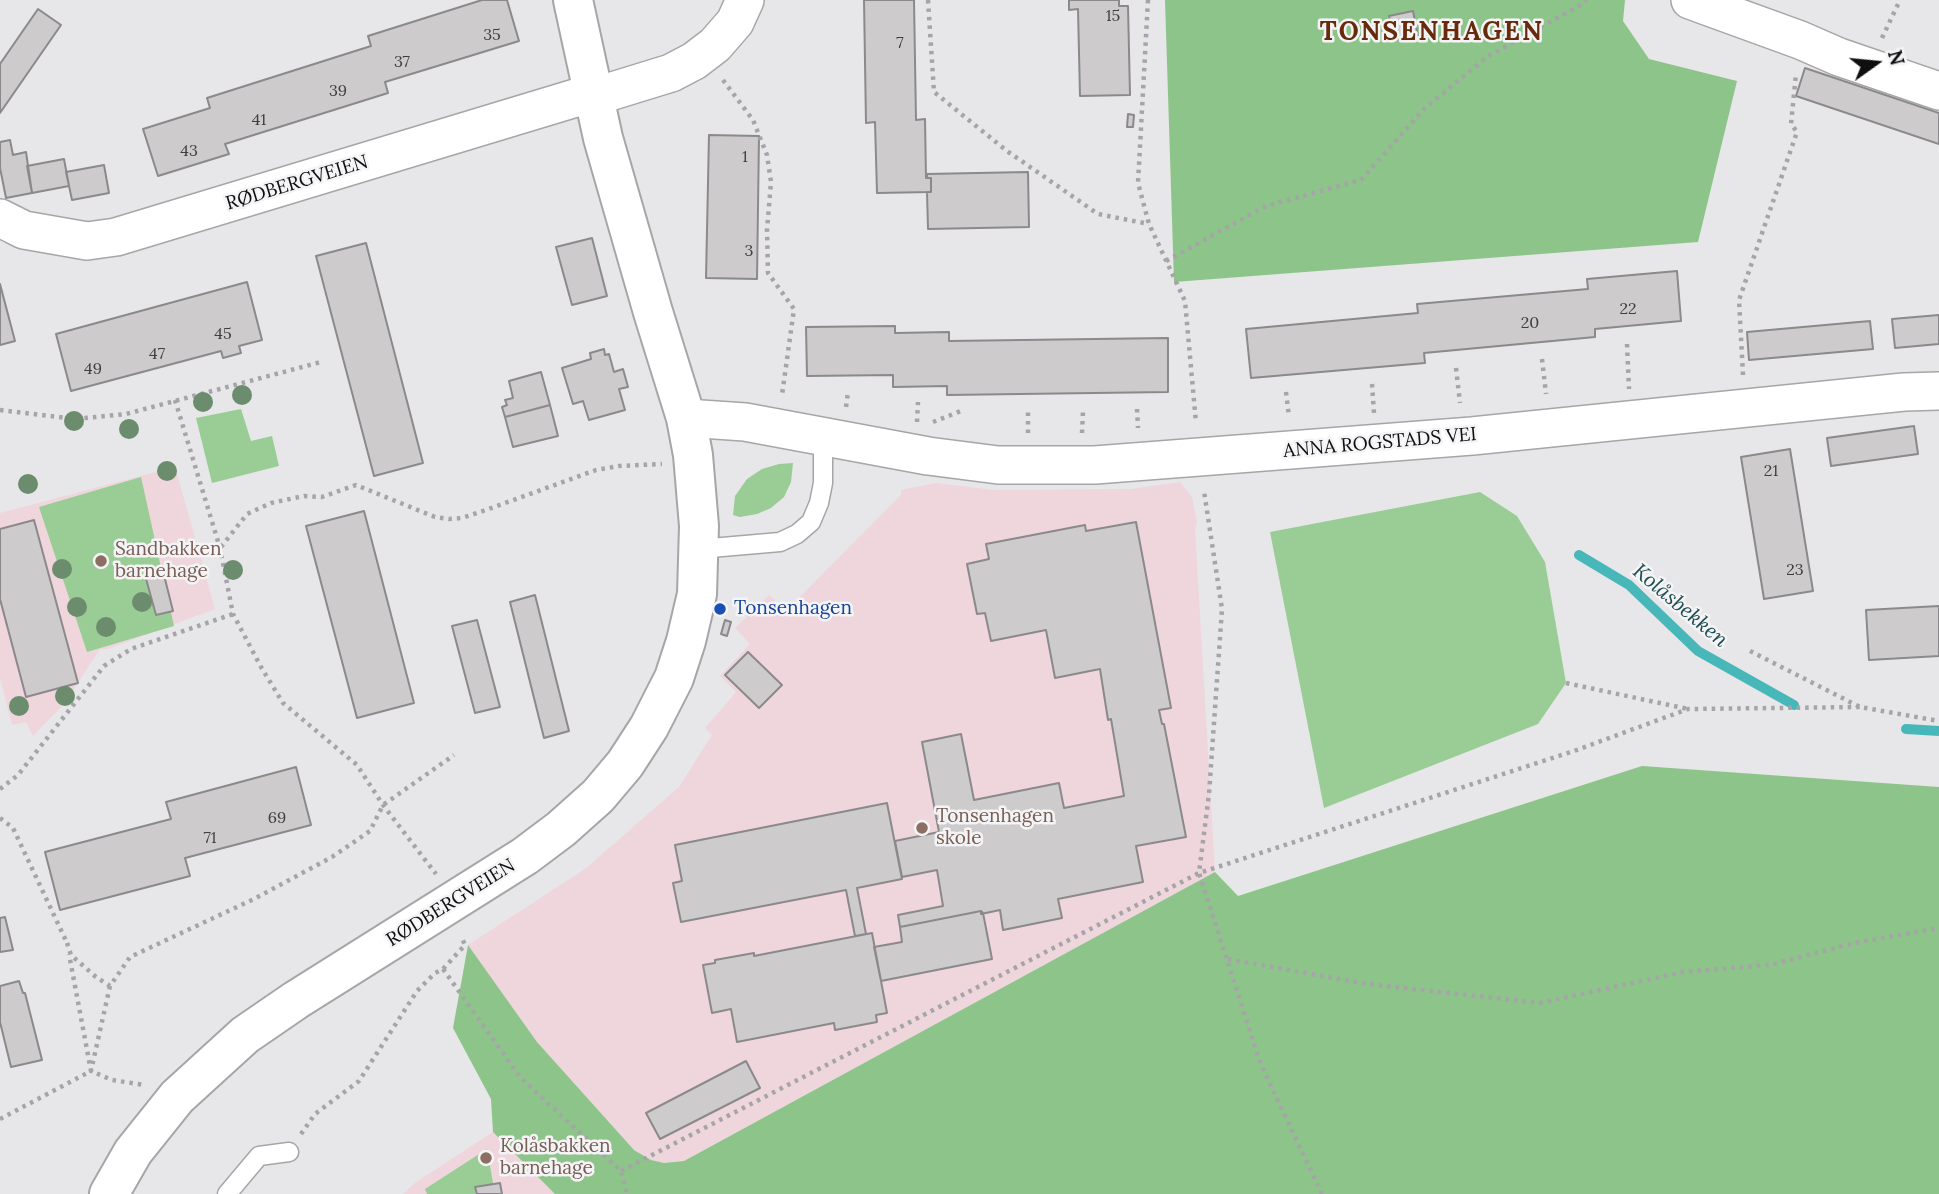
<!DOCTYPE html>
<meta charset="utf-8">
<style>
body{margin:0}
#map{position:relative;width:1939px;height:1194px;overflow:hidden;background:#e7e6e9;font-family:Lora,serif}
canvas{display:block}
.north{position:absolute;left:1841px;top:28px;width:70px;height:70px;-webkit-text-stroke:5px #f4f4f6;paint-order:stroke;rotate:75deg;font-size:19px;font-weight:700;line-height:28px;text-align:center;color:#0f0f10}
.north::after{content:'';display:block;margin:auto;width:24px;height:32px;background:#0f0f10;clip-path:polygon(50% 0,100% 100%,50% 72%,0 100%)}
</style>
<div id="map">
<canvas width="1939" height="1194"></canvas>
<div class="north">N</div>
</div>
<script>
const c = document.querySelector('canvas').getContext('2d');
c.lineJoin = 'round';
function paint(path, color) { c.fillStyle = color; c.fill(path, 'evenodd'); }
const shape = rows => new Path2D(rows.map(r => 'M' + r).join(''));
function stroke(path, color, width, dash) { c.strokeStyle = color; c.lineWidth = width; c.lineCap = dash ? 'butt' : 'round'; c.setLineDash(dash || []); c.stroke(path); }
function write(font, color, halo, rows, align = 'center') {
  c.font = font + ' Lora,serif'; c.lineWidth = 5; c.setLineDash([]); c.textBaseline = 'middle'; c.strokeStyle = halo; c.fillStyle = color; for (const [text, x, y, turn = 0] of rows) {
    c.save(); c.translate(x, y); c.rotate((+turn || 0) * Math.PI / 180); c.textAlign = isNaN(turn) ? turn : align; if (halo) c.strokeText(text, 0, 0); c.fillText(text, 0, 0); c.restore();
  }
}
paint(shape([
 [175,467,215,609,108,649,100,649,64,704,33,736,26,722,12,725,0,678,0,513],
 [1180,482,1192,497,1197,523,1195,530,1215,872,684,1161,664,1163,651,1160,634,1150,537,1042,468,945,585,869,679,787,712,735,705,728,736,692,720,676,750,644,735,628,769,595,786,611,901,495,901,490,936,483,993,490,1131,489],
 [493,1132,555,1194,403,1194,415,1183]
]), '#efd5dc');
paint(shape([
 [241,409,251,441,272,436,279,466,212,483,196,418],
 [793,463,791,482,784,497,771,508,757,514,740,517,733,515,735,496,747,479,762,469,779,464],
 [141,477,174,626,87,652,39,507],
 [1480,492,1517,516,1545,562,1566,683,1538,724,1324,808,1270,532],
 [487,1149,495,1194,427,1194,425,1189]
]), '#99cd95');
paint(shape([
 [1165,0,1625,0,1623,21,1649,59,1737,81,1698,242,1174,282],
 [1642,766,1939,787,1939,1194,555,1194,493,1132,491,1099,453,1028,468,945,537,1042,634,1150,651,1160,664,1163,684,1161,1215,872,1238,896]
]), '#8dc48a');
stroke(shape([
 [1579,555,1629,585,1698,651,1794,705],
 [1906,729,1939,731]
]), '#48b7ba', 10);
const building = shape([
 [482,0,507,0,519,41,385,82,388,93,225,144,229,154,158,176,143,129,210,108,207,98,371,46,368,36,482,0],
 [864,0,914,0,916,120,925,119,926,178,931,178,931,192,877,193,875,122,866,123,864,0],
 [1069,0,1119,0,1119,6,1128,6,1130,95,1080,96,1078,9,1069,10,1069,0],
 [38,9,61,25,0,113,0,64,38,9],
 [1413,11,1418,36,1394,40,1389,16,1413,11],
 [1805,68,1939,113,1939,144,1796,96,1805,68],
 [1128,114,1134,115,1133,127,1127,127,1128,114],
 [709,135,759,136,757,279,706,278,709,135],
 [10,140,13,155,26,152,32,193,6,198,0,168,0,142,10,140],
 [64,159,69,186,32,193,27,166,64,159],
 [104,165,109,193,72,200,66,172,104,165],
 [1028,172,1029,227,928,229,927,192,931,192,931,178,927,178,927,174,1028,172],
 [592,238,607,296,572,305,556,247,592,238],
 [366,243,423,463,374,476,316,256,366,243],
 [1677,271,1681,321,1595,329,1595,337,1424,353,1425,363,1251,378,1246,329,1418,313,1417,304,1588,289,1587,279,1677,271],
 [247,282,262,340,239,346,241,353,223,358,221,351,71,391,56,334,247,282],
 [0,284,15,341,0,345,0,284],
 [1939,315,1939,344,1895,348,1892,319,1939,315],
 [1870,321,1873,349,1749,360,1747,332,1870,321],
 [895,326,895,333,949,332,949,341,1168,338,1168,392,947,395,947,386,893,387,893,375,807,376,806,327,895,326],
 [604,349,605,355,609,354,614,372,623,369,628,387,619,389,625,410,589,420,583,401,573,404,562,368,591,359,590,353,604,349],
 [541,372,550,405,505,417,502,407,507,405,505,400,513,398,509,381,541,372],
 [550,405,558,436,513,447,505,417,550,405],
 [1914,426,1918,454,1831,466,1827,438,1914,426],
 [1790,449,1813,591,1764,599,1741,457,1790,449],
 [364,511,414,703,357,718,306,526,364,511],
 [34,520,78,683,26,697,0,599,0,529,34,520],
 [1136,522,1171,708,1159,710,1162,724,1164,724,1186,837,1136,846,1143,882,1058,899,1062,918,1003,930,1000,910,981,914,981,911,900,927,898,915,943,906,937,870,902,877,895,841,939,832,922,742,961,734,974,800,1059,783,1064,808,1124,796,1111,719,1108,720,1100,669,1055,678,1046,630,991,641,985,613,977,614,967,564,989,559,986,544,1085,525,1086,531,1136,522],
 [163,571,173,611,156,615,145,575,163,571],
 [535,595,569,731,544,738,510,602,535,595],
 [1939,606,1939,656,1869,660,1866,610,1939,606],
 [477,620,500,707,475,713,452,626,477,620],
 [725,620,731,622,727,636,721,634,725,620],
 [748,652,782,685,759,708,725,675,748,652],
 [296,767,311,825,185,858,190,876,60,910,45,852,171,819,166,802,296,767],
 [887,803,902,879,857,888,866,934,855,936,846,890,681,922,673,883,682,881,675,845,887,803],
 [981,911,983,913,992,959,881,981,874,947,902,942,900,927,981,911],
 [5,917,13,950,0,952,0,918,5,917],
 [872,933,887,1013,876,1015,877,1022,835,1030,834,1023,737,1042,731,1009,712,1013,703,965,715,963,715,960,754,953,754,956,872,933],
 [19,981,23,993,25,993,42,1060,11,1067,0,1022,0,986,19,981],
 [746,1061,760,1088,660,1139,646,1113,746,1061],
 [500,1183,502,1194,477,1194,475,1187,500,1183]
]);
paint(building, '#cecbcd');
stroke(building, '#8b898b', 2);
const lane = shape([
 [699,549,780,542,797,534,811,522,819,503,823,483,823,436],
 [227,1194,259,1156,289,1152]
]);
const street = shape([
 [1690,0,1800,40,1839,57,1939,91],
 [593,97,671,73,694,61,715,45,735,22,745,0],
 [0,218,24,230,87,241,116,237,592,93],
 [686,418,745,422,928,456,998,465,1095,465,1472,436,1904,392,1939,391]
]);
const secondary = shape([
 [109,1194,133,1152,177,1097,245,1035,296,1000,525,856,561,829,598,796,625,764,649,727,674,678,686,641,697,594,699,526,693,455,686,418,653,312,603,138,573,0]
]);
stroke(lane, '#a6a6a8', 21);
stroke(street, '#a6a6a8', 40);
stroke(secondary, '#a6a6a8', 42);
stroke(shape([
 [928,0,934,92,1007,151,1098,214,1149,224],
 [1148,0,1138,183,1149,224,1185,301,1196,423],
 [1882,38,1900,0],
 [723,80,753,120,767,155,771,182,767,230,768,273,794,309,782,395],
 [1166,261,1266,206,1361,180,1425,108,1487,57,1584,3,1586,0],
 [1627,344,1629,389],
 [1542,359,1546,394],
 [1456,368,1460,403],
 [1743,375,1739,300,1797,132,1791,124,1796,74],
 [1372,384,1374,413],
 [1286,392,1289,417],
 [175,400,220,548,233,614,261,667,283,703,357,765,383,805,436,874],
 [846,407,848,392],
 [1137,409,1138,428],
 [0,410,75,419,126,414,321,362],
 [917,422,918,402],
 [933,422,961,411],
 [1028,433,1028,411],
 [1082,433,1083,411],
 [221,547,247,514,271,503,304,496,322,497,356,485,435,517,449,519,462,518,483,511,596,470,619,466,662,464],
 [1750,651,1860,707,1939,721],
 [1566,683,1688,709],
 [0,789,18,775,104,666,131,649,233,614],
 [0,818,13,828,68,945],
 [67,943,71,955,96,977,110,986,130,957,254,899,332,857,370,831,383,805,454,755],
 [1228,959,1367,984,1540,1003,1683,972,1769,965,1855,943,1939,928],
 [443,969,520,1077,621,1171,627,1194],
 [110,986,91,1071,112,1080,145,1085],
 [0,1119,91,1071,69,954],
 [301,1134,315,1114,359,1081,417,991,435,973,443,969,465,945,461,936],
 [621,1171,1199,873,1209,794,1222,609,1204,491],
 [1322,1194,1261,1065,1199,873,1574,751,1688,709,1860,707]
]), '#a5a5a7', 4.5, [3.5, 5]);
stroke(lane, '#fff', 18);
stroke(street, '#fff', 37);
stroke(secondary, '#fff', 38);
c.fillStyle = '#6c8c6e';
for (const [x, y] of [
 [242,395],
 [203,402],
 [74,421],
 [129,429],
 [167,471],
 [28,484],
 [62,569],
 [233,570],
 [142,602],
 [77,607],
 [106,627],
 [65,696],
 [19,706]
]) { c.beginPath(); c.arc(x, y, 10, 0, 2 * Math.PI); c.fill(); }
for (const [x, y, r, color] of [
 [101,561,7,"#8d6e63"],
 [720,609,7,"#1a4fb4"],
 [922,828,7,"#8d6e63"],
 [486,1158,7,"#8d6e63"]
]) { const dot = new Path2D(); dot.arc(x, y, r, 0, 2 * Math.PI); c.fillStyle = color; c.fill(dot); stroke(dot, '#f4f4f6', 2.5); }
write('16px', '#3f3e3f', null, [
 ["15",1113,16],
 ["35",492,35],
 ["7",900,43],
 ["37",402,62],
 ["39",338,91],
 ["41",259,120],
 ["43",189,151],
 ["1",745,157],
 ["3",749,251],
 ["22",1628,309],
 ["20",1530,323],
 ["45",223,334],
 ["47",157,354],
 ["49",93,369],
 ["21",1771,471],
 ["23",1795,570],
 ["69",277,818],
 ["71",210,838]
]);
write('19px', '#0f0f10', '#f4f4f6', [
 ["RØDBERGVEIEN",297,183,-17],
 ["ANNA ROGSTADS VEI",1380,443,-5],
 ["RØDBERGVEIEN",451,903,-32]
]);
write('19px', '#785e54', '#f4f4f6', [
 ["Sandbakken",115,550],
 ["barnehage",115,572],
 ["Tonsenhagen",936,817],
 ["skole",936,839],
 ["Kolåsbakken",500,1147],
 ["barnehage",500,1169]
], 'left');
write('19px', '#164399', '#f4f4f6', [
 ["Tonsenhagen",734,609]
], 'left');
write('italic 21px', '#1e4e50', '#f4f4f6', [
 ["Kolåsbekken",1680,606,40]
]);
c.letterSpacing = '2px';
write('bold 26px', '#69290b', '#f4f4f6', [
 ["TONSENHAGEN",1432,33]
]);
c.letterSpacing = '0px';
</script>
